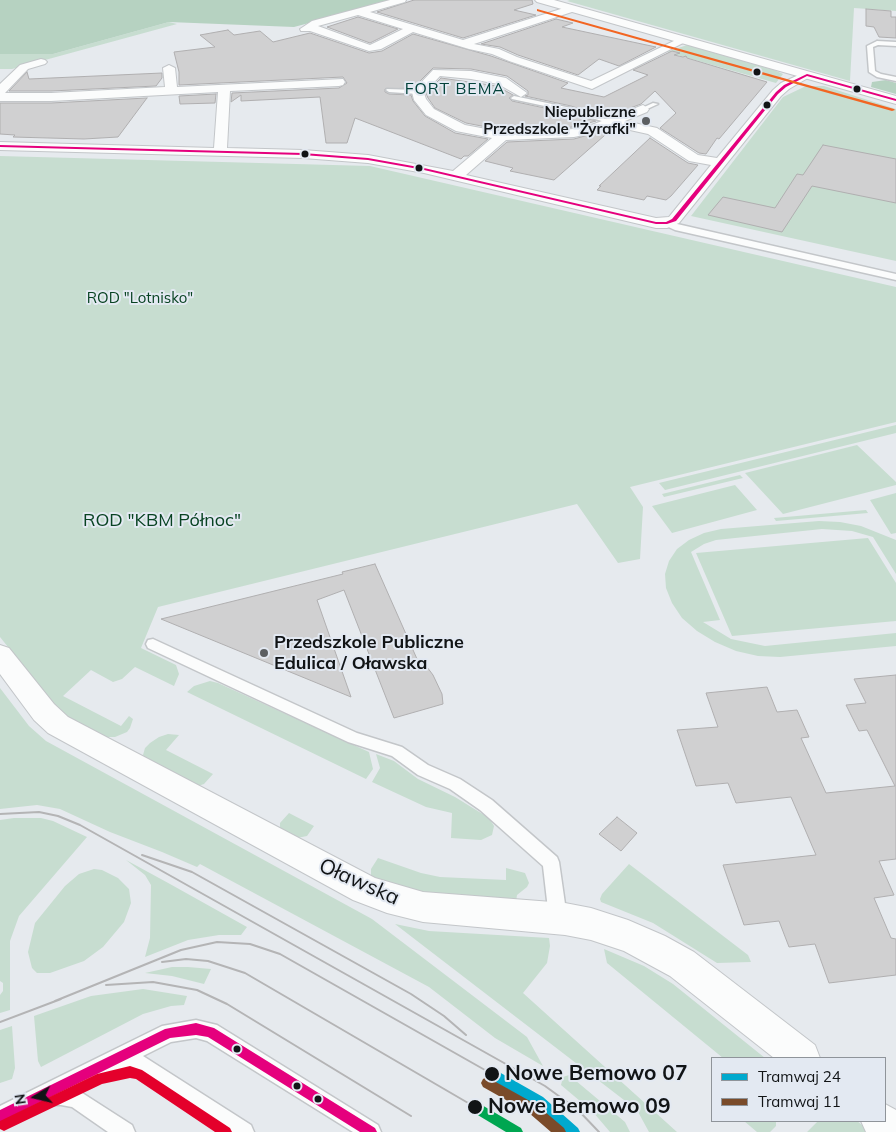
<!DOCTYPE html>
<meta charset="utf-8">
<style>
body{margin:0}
#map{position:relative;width:896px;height:1132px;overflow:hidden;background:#e6eaee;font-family:Mulish,sans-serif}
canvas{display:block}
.legend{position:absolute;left:711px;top:1057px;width:175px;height:65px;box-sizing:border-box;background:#e3e9f2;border:1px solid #8f949a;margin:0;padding:6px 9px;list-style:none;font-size:15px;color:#111416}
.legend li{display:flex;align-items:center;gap:10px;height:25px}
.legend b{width:25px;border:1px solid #8f949a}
.north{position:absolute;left:10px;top:1072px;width:50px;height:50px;-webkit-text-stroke:4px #e3e9f2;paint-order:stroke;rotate:261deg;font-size:14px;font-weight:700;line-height:20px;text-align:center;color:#111416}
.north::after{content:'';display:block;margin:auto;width:18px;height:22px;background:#111416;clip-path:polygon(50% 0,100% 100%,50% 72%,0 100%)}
</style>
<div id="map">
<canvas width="896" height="1132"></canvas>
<ul class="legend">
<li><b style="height:6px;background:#00a9ce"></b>Tramwaj 24</li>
<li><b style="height:6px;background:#7a4b2a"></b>Tramwaj 11</li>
</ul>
<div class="north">N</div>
</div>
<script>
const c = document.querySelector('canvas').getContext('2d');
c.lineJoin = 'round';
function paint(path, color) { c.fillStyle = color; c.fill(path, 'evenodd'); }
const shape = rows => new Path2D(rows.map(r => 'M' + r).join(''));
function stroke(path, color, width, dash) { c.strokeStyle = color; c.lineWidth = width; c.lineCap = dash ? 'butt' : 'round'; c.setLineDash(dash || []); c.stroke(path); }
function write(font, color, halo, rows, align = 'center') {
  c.font = font + ' Mulish,sans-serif'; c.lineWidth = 4; c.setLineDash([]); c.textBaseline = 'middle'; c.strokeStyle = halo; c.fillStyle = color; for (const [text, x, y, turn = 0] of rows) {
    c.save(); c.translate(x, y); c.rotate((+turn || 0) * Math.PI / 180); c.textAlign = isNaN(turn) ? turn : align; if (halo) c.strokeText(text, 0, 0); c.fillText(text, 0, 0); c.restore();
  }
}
paint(shape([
 [570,0,896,0,896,11,854,8,850,81,567,1],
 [169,22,177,24,12,69,0,69,0,54,53,54],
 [687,45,774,70,783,74,776,83,667,52],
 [806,86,824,86,896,109,896,261,691,216,783,97],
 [0,156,370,166,896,287,896,422,630,487,643,507,640,559,618,563,577,504,158,607,141,648,176,665,179,674,174,686,135,667,122,679,113,682,91,670,63,696,121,726,129,716,133,719,130,728,127,732,115,737,104,737,75,723,55,706,0,637],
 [896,425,896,433,665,490,659,483],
 [857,445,896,482,896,485,783,514,745,473],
 [740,475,743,478,664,497,662,494],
 [735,485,757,510,672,533,652,506],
 [896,493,896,533,891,534,870,500],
 [866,510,868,513,776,521,774,518],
 [819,521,840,522,861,526,896,540,896,574,873,537,852,531,822,529,716,540,704,544,691,552,720,620,703,622,731,639,765,646,896,633,896,646,780,657,758,656,736,651,715,642,697,631,682,618,672,603,666,588,665,574,669,561,677,549,689,540,704,533,721,529],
 [868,538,896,583,896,621,732,636,696,553],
 [210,681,218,683,369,752,373,769,366,779,187,692,194,686],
 [0,688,29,726,46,741,372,919,527,1037,543,1066,495,1038,429,987,200,864,197,867,162,852,110,832,60,809,37,805,0,809],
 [168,734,179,735,166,750,213,774,204,784,198,786,145,760,143,755,145,748,150,743,159,737],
 [376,754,394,761,418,779,455,797,489,818,494,826,492,835,481,840,451,838,452,813,426,807,372,782,380,768],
 [289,813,314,826,307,836,297,838,280,829,280,823],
 [14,818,41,818,53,821,87,837,19,916,10,941,10,1010,0,1013,0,995,3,991,3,983,0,981,0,820],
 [378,858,421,873,440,877,506,880,506,868,525,873,529,883,527,887,517,895,516,902,442,899,399,888,371,876,371,869],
 [126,860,170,884,247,927,241,935,219,935,188,940,145,957,150,938,151,885,145,875],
 [629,864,748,955,751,962,717,963,653,923,601,902,600,899,602,894],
 [94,869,102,870,118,878,129,889,131,903,124,922,103,947,84,961,50,973,37,973,32,968,28,952,35,923,65,886,79,874],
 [395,924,429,931,549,938,550,946,547,963,523,993,677,1132,649,1132,637,1110],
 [604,949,644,966,673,984,765,1058,723,1058,607,963],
 [172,967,188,967,211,969,204,984,172,976,145,973],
 [143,989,187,996,184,1005,171,1006,143,1014,41,1067,38,1061,34,1016,91,996],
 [12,1026,15,1068,12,1079,0,1083,0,1030],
 [569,1075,625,1122,630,1132,610,1132,593,1112,561,1085,563,1077],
 [744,1121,776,1121,776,1126,770,1132,757,1132],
 [818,1121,857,1121,871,1132,807,1132]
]), '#c7ddd0');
paint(shape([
 [0,0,395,0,294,27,169,22,53,54,0,54],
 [886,80,896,83,896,94,871,87,872,82]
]), '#b6d2c1');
const building = shape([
 [414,0,532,0,533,4,514,10,536,15,463,38,377,12,414,0],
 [866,9,891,11,891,17,896,17,896,38,879,37,874,27,866,26,866,9],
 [358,17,398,29,370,43,327,27,358,17],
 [556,19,573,23,562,27,656,47,619,66,599,59,578,75,518,55,500,47,481,44,556,19],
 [228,30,234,35,260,31,273,42,310,33,369,53,382,51,413,34,491,56,568,83,561,88,604,97,648,75,633,70,672,51,680,53,674,55,683,57,686,56,687,58,767,82,719,139,717,138,706,154,699,153,660,128,676,113,655,91,641,104,606,117,571,106,525,96,528,95,528,91,507,76,471,69,433,68,413,88,385,89,385,92,389,94,411,95,413,101,425,116,455,133,488,139,468,156,464,156,461,159,355,118,347,143,326,143,320,97,241,101,241,95,231,102,232,93,339,88,347,83,343,77,179,85,179,72,174,52,215,47,200,35,228,30],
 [27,72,29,79,162,73,162,78,156,86,51,91,9,91,27,72],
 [441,78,497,86,513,95,509,98,512,101,568,113,596,121,574,127,502,130,466,123,435,108,428,98,426,93,441,78],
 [216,94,215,103,180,104,179,96,216,94],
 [147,98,118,137,84,139,13,137,15,135,0,134,0,103,51,103,147,98],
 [613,128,554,180,510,171,513,168,485,161,507,142,574,139,613,128],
 [650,138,688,163,698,165,671,196,666,200,647,196,644,200,597,190,601,186,599,186,650,138],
 [823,145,896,159,896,203,812,186,782,232,708,215,723,197,775,208,797,174,803,175,823,145],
 [375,564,421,668,427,667,433,675,442,694,443,704,394,718,344,590,317,600,351,697,161,619,343,574,342,572,375,564],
 [896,675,896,859,879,861,894,895,874,898,891,938,896,939,896,975,829,983,815,944,789,947,779,921,744,925,723,865,816,855,791,797,736,803,728,783,696,786,677,730,718,727,706,693,767,687,777,712,797,710,809,737,801,738,826,793,895,786,867,730,859,731,846,705,866,703,854,679,896,675],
 [617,817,637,833,621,851,599,834,617,817]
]);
paint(building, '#d0d0d1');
stroke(building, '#b0afb0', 1);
const lane = shape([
 [877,41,896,42,896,46,878,45,873,47,875,71,881,74,896,77,896,81,877,77,869,72,867,46,877,41],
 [387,89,418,90,421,92,418,94,389,92,386,90,387,89],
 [514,96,571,108,615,122,612,124,568,111,512,99,511,98,514,96],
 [653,103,658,104,645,110,640,109,653,103],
 [664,221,896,274,896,280,675,230,664,225,664,221],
 [153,639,357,733,402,747,428,765,460,779,492,800,557,857,559,862,567,918,564,924,558,926,552,924,549,918,543,866,480,810,450,789,418,775,392,756,348,742,148,648,146,644,148,640,153,639],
 [196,1020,217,1025,378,1125,381,1132,353,1132,207,1041,196,1038,171,1042,143,1056,251,1125,254,1132,226,1132,138,1073,130,1071,112,1071,76,1089,132,1125,135,1132,108,1132,72,1107,61,1105,44,1105,0,1126,0,1106,162,1026,196,1020]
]);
const street = shape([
 [390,0,406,0,405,2,370,12,463,40,567,7,575,7,575,11,474,44,499,49,517,57,591,81,680,38,688,38,689,40,592,89,509,61,492,54,469,49,413,32,381,49,369,51,310,31,301,31,300,29,312,21,390,0],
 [358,15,403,29,370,45,318,26,358,15],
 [41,59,45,60,47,62,45,64,28,69,5,93,51,93,165,87,163,68,169,65,175,68,177,87,343,79,345,82,343,85,339,86,230,91,227,148,303,150,368,155,453,171,492,138,456,131,426,115,414,100,412,92,433,70,471,71,506,78,527,93,521,97,498,84,471,79,440,76,424,93,426,99,434,109,465,125,502,132,574,129,589,126,643,105,649,109,647,112,625,121,657,128,698,155,717,158,773,90,781,83,803,73,811,73,813,75,789,89,781,96,679,223,667,228,656,228,424,173,368,163,303,158,0,150,0,142,214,148,218,92,51,101,0,101,0,84,20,65,41,59],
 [612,126,648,134,689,161,711,165,669,217,656,218,466,175,506,140,574,137,598,132,612,126],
 [0,645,9,648,54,704,68,717,375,878,423,892,565,903,591,908,628,920,665,936,694,952,815,1045,820,1058,774,1058,670,976,624,951,591,940,565,935,423,922,387,913,353,900,48,733,34,720,0,674,0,645],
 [885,1104,896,1110,896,1132,866,1132,861,1121,885,1121,885,1104]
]);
const secondary = shape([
 [535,0,554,0,896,96,896,104,537,2,535,0]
]);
stroke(lane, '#c3c6c9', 3);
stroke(street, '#c3c6c9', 2);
stroke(secondary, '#c3c6c9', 2);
paint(lane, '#fbfcfc');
paint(street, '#fbfcfc');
paint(secondary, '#fbfcfc');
stroke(shape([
 [0,814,39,812,58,816,80,825,545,1086,578,1110,599,1132],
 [142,855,192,872,411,994,444,1016,466,1035],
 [162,962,186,959,208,961,245,973,475,1107],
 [106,985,153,982,197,990,227,1004,411,1116],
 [55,1001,181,950,217,942,250,944,280,954,492,1074],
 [0,1022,61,999]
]), '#b4b4b5', 2);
paint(shape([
 [807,74,896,99,896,101,807,76,786,87,778,94,676,221,667,224,656,224,424,170,368,160,303,155,0,147,0,145,303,153,368,158,424,168,656,222,666,222,672,219,776,92,784,85,807,74],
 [196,1023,214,1028,375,1128,377,1132,360,1132,208,1037,196,1035,170,1038,0,1122,0,1110,165,1029,196,1023]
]), '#e5007d');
paint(shape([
 [537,9,894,109,895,110,892,111,537,11,537,9]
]), '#f26522');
paint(shape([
 [130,1066,142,1070,230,1128,232,1132,215,1132,136,1079,130,1078,102,1084,8,1129,4,1131,0,1129,0,1121,97,1074,130,1066]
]), '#e4002b');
paint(shape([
 [492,1068,543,1097,578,1128,580,1132,565,1132,535,1105,488,1078,486,1074,488,1070,492,1068]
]), '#00a9ce');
paint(shape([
 [487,1077,537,1105,564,1128,566,1132,551,1132,529,1113,483,1087,481,1083,483,1079,487,1077]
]), '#7a4b2a');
paint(shape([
 [475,1101,521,1128,523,1132,506,1132,471,1111,469,1107,471,1103,475,1101]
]), '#00a651');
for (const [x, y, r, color] of [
 [757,72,4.5,"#111416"],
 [857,89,4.5,"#111416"],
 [767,105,4.5,"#111416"],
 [646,121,5,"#5c5f62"],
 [305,154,4.5,"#111416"],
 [419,168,4.5,"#111416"],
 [264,653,5,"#5c5f62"],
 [237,1049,4.5,"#111416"],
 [492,1074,8,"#111416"],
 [297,1086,4.5,"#111416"],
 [318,1099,4.5,"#111416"],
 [475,1107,8,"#111416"]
]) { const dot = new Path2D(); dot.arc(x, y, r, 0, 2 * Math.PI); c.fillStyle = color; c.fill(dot); stroke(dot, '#e3e9f2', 2); }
write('bold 15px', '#111416', '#e3e9f2', [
 ["Niepubliczne",636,112],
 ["Przedszkole \"Żyrafki\"",636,129]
], 'right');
write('15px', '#084322', '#e3e9f2', [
 ["ROD \"Lotnisko\"",140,298]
]);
c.letterSpacing = '1px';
write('16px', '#03423a', '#e3e9f2', [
 ["FORT BEMA",455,89]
]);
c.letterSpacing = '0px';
write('18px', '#084322', '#e3e9f2', [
 ["ROD \"KBM Północ\"",162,521]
]);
write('bold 18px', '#111416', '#e3e9f2', [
 ["Przedszkole Publiczne",274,643],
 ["Edulica / Oławska",274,664]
], 'left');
write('21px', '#111416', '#e3e9f2', [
 ["Oławska",359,882,24]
]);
write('bold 21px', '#111416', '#e3e9f2', [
 ["Nowe Bemowo 07",505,1074],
 ["Nowe Bemowo 09",488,1107]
], 'left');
</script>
